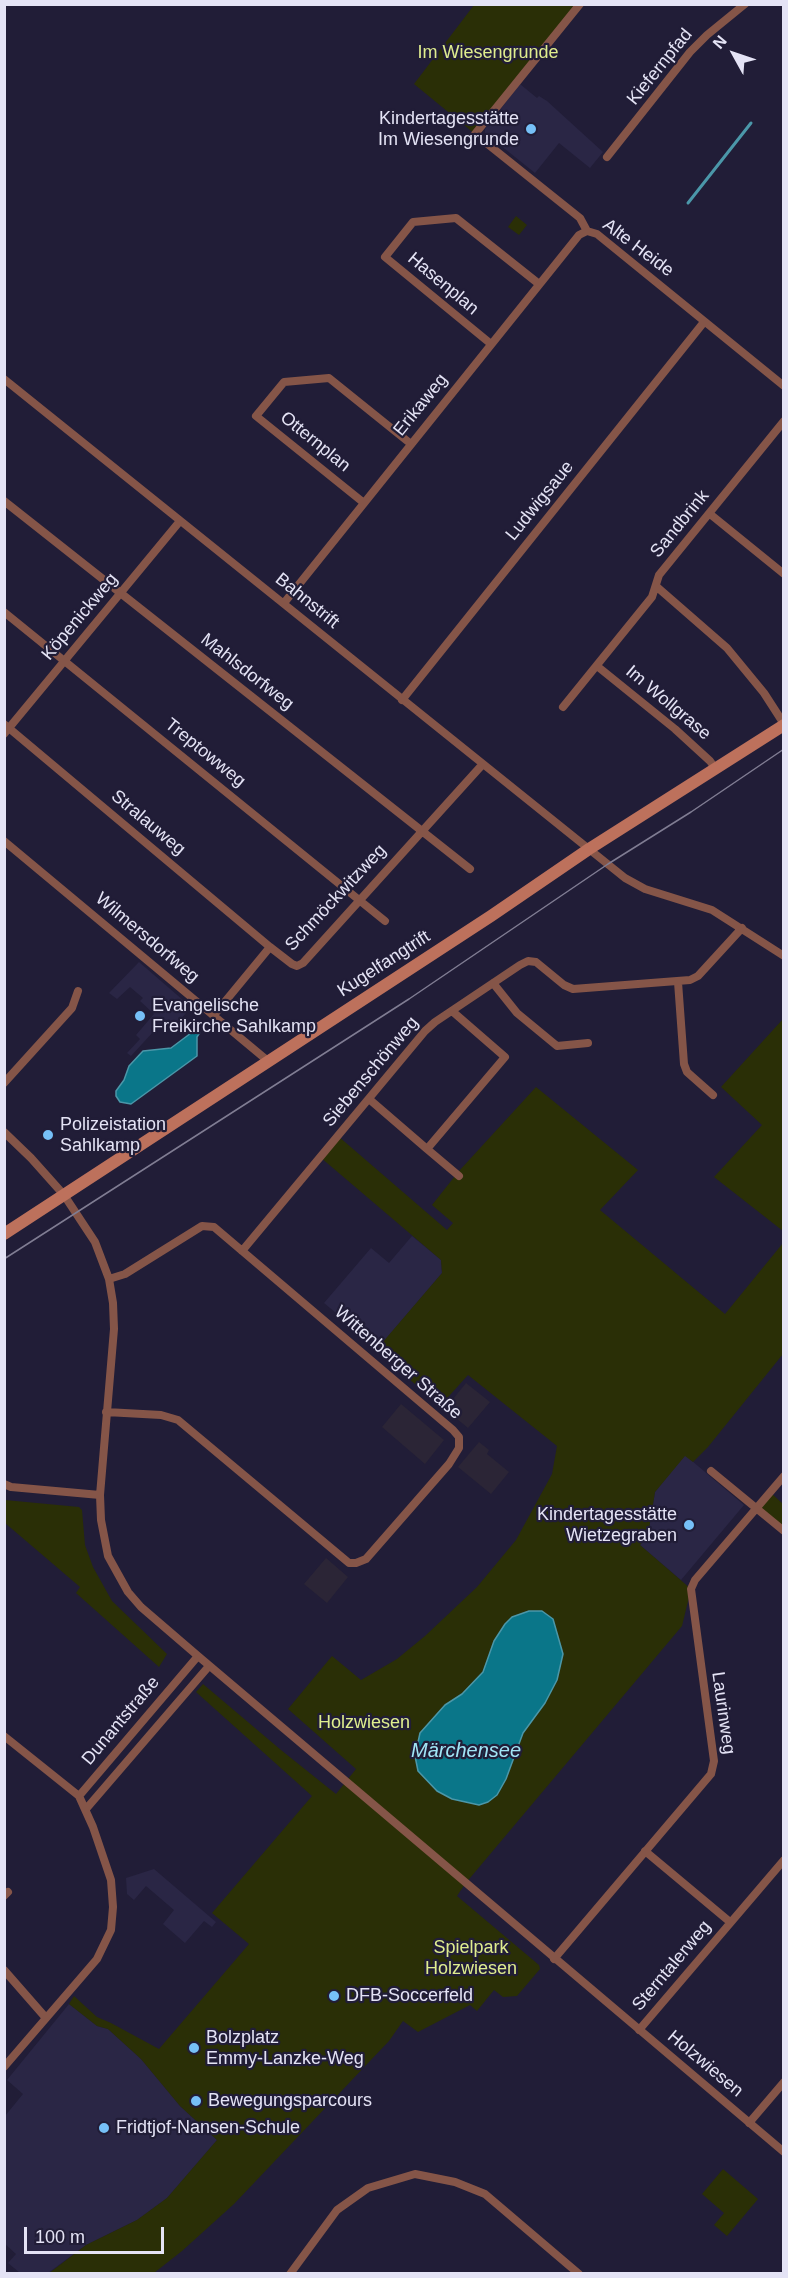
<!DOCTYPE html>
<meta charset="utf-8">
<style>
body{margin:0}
#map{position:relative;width:788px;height:2278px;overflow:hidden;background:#211d37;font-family:Arial,sans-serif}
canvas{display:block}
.frame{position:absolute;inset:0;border:6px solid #e4e3f5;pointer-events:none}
.north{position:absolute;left:704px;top:24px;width:60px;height:60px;-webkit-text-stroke:4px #211d37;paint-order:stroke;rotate:310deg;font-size:16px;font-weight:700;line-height:24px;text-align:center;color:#e4e3f5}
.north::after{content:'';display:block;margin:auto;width:21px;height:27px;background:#e4e3f5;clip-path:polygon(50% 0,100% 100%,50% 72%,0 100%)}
.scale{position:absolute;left:24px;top:2227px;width:140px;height:27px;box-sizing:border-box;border:3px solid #e4e3f5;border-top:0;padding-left:8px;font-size:18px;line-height:21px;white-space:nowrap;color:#e4e3f5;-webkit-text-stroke:4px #211d37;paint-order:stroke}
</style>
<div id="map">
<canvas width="788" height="2278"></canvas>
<div class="frame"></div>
<div class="north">N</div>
<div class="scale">100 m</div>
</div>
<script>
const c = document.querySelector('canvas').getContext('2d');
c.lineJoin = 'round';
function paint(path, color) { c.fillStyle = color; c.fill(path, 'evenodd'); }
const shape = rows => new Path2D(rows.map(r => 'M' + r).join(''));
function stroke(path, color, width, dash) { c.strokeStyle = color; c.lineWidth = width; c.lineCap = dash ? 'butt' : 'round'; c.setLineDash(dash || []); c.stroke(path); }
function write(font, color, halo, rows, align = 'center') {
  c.font = font + ' Arial,sans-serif'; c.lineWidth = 4.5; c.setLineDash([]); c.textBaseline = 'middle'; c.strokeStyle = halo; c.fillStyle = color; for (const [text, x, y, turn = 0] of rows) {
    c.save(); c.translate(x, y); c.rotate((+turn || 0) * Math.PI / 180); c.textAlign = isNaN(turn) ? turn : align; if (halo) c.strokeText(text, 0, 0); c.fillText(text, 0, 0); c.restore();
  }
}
paint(shape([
 [520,84,537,98,539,96,547,101,603,152,590,168,559,143,535,173,485,133,485,129],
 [139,962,191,1007,175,1026,154,1031,131,1056,127,1053,140,1039,136,1035,154,1014,140,1001,143,998,130,987,117,999,109,993],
 [412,1236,441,1260,442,1273,378,1348,324,1303,371,1248,389,1263],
 [685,1455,744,1505,681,1580,640,1545,648,1535,655,1492],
 [154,1869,216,1922,212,1927,204,1921,185,1943,163,1924,174,1910,146,1886,134,1900,127,1894,126,1878],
 [69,2004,97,2026,108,2029,141,2059,180,2106,217,2140,167,2198,137,2220,86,2245,48,2273,20,2273,8,2263,16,2254,5,2244,5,2116,23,2094,7,2080]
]), '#2a2645');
paint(shape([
 [466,1383,490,1402,468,1428,445,1409],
 [401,1404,444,1440,425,1464,382,1427],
 [479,1442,489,1450,487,1454,509,1472,491,1494,458,1467],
 [326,1558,348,1577,327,1603,304,1584]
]), '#2b2536');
paint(shape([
 [474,5,580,5,475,134,414,84],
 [516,216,527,225,519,235,508,227],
 [783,1019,783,1231,714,1177,762,1125,721,1087],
 [536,1087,638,1170,600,1210,725,1314,783,1243,783,1354,708,1447,693,1462,685,1456,655,1492,648,1535,640,1545,691,1589,682,1626,465,1884,457,1896,539,1965,540,1969,517,1996,503,1997,494,1990,477,2011,470,2005,418,2032,403,2021,389,2041,234,2204,182,2251,154,2273,48,2274,86,2245,137,2220,167,2198,217,2140,180,2106,141,2059,108,2029,97,2026,69,2004,74,1996,97,2017,111,2023,159,2049,249,1944,212,1913,312,1796,196,1692,203,1684,281,1750,336,1794,356,1769,288,1709,332,1656,361,1680,397,1659,425,1636,477,1587,516,1540,552,1474,557,1446,468,1375,440,1406,376,1350,442,1273,441,1260,320,1157,338,1136,447,1230,453,1223,432,1205,459,1171],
 [770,1492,783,1504,783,1531,756,1508],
 [5,1500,79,1507,82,1510,85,1545,93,1567,112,1601,167,1654,159,1667,76,1593,80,1587,5,1523],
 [723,2169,758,2199,727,2236,714,2225,724,2213,702,2194]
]), '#2a2f06');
const water = shape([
 [198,1030,200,1032,197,1037,197,1056,131,1104,120,1102,116,1096,116,1091,124,1080,129,1066,143,1051,171,1048,191,1033,198,1030],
 [529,1611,542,1611,553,1619,563,1654,557,1680,545,1703,523,1733,506,1779,497,1795,488,1802,479,1805,452,1799,437,1791,418,1771,415,1756,420,1733,445,1705,462,1694,483,1672,494,1641,505,1624,512,1617,529,1611]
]);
paint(water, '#0a7689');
stroke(water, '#4b97a9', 1.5);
stroke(shape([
 [688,203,751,123]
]), '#4b97a9', 3);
stroke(shape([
 [580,4,475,134,580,218,587,231,597,234,784,386],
 [607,157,690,52,707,35,745,4],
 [491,344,385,257,413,222,456,218,539,284],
 [4,379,625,878,645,889,712,910,784,956],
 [4,501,470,869],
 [364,503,256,416,284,382,329,378,411,444],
 [710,514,784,574],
 [657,587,727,648,764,693,784,724],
 [284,603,579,235,587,231],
 [4,612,385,921],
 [597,666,675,729,710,761,715,768],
 [402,700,704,322],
 [563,707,652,597,659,575,784,421],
 [4,724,270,947],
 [4,734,180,521],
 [4,841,268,1061],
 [678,982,684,1064,687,1072,713,1095],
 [493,983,517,1013,557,1046,588,1043],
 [214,1015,270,947,292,964,297,966,303,963,482,765],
 [4,1083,72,1008,78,991],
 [369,1099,427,1149,505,1057,452,1011],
 [4,1132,31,1158,64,1195,95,1242,109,1279,113,1303,114,1329,100,1495,101,1520,108,1556,128,1592,141,1607,198,1656,784,2152],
 [427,1149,459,1176],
 [242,1251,425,1031,435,1022,520,965,528,961,536,962,564,985,573,989,690,980,698,976,742,928],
 [106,1412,161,1415,178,1420,349,1563,356,1563,366,1559,449,1464,459,1448,459,1437,453,1430,214,1227,202,1226,125,1274,109,1279],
 [711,1471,784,1531],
 [4,1484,11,1487,100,1495],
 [4,1736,79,1796,93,1827,111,1880,113,1907,111,1930,97,1959,4,2067],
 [79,1796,198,1656],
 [86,1809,209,1666],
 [645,1851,730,1922],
 [4,1896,8,1892],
 [554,1959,711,1774,714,1761,691,1589,695,1580,784,1476],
 [4,1970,46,2018],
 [639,2030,784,1860],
 [749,2123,784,2082],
 [290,2274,337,2210,368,2188,415,2174,455,2182,485,2194,579,2274]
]), '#855548', 8);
stroke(shape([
 [4,1234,491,916,589,849,784,725]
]), '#bd715c', 12);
stroke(shape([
 [4,1259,409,999,608,864,691,812,784,749]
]), '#807d93', 1.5);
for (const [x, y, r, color] of [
 [531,129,6,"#76c0f7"],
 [140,1016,6,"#76c0f7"],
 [48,1135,6,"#76c0f7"],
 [689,1525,6,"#76c0f7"],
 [334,1996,6,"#76c0f7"],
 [194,2048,6,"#76c0f7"],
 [196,2101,6,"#76c0f7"],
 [104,2128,6,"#76c0f7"]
]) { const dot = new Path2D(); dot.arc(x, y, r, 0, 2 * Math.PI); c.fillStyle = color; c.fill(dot); stroke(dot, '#211d37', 2); }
write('18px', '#dfed8e', '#211d37', [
 ["Im Wiesengrunde",488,53],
 ["Holzwiesen",364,1723],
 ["Spielpark",471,1948],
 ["Holzwiesen",471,1969]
]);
write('18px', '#e4e3f5', '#211d37', [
 ["Kiefernpfad",660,67,-51],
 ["Alte Heide",638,248,37],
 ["Hasenplan",443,284,40],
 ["Erikaweg",421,405,-51],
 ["Otternplan",315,442,39],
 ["Ludwigsaue",540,501,-51],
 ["Sandbrink",680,524,-51],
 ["Bahnstrift",307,601,39],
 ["Köpenickweg",80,617,-50],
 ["Mahlsdorfweg",247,672,38],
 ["Im Wollgrase",668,703,40],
 ["Treptowweg",205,753,39],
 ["Stralauweg",148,823,40],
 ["Schmöckwitzweg",336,898,-47],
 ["Wilmersdorfweg",147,938,40],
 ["Kugelfangtrift",384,964,-33],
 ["Siebenschönweg",371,1072,-50],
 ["Wittenberger Straße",398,1363,41],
 ["Laurinweg",723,1713,82],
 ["Dunantstraße",121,1721,-50],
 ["Sterntalerweg",672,1966,-50],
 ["Holzwiesen",705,2064,40]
]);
write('18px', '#e4e3f5', '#211d37', [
 ["Kindertagesstätte",519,119,"right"],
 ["Im Wiesengrunde",519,140,"right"],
 ["Evangelische",152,1006],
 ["Freikirche Sahlkamp",152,1027],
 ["Polizeistation",60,1125],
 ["Sahlkamp",60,1146],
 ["Kindertagesstätte",677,1515,"right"],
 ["Wietzegraben",677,1536,"right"],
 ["DFB-Soccerfeld",346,1996],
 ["Bolzplatz",206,2038],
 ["Emmy-Lanzke-Weg",206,2059],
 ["Bewegungsparcours",208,2101],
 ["Fridtjof-Nansen-Schule",116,2128]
], 'left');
write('italic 20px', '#a1e5f6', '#211d37', [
 ["Märchensee",466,1751]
]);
</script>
